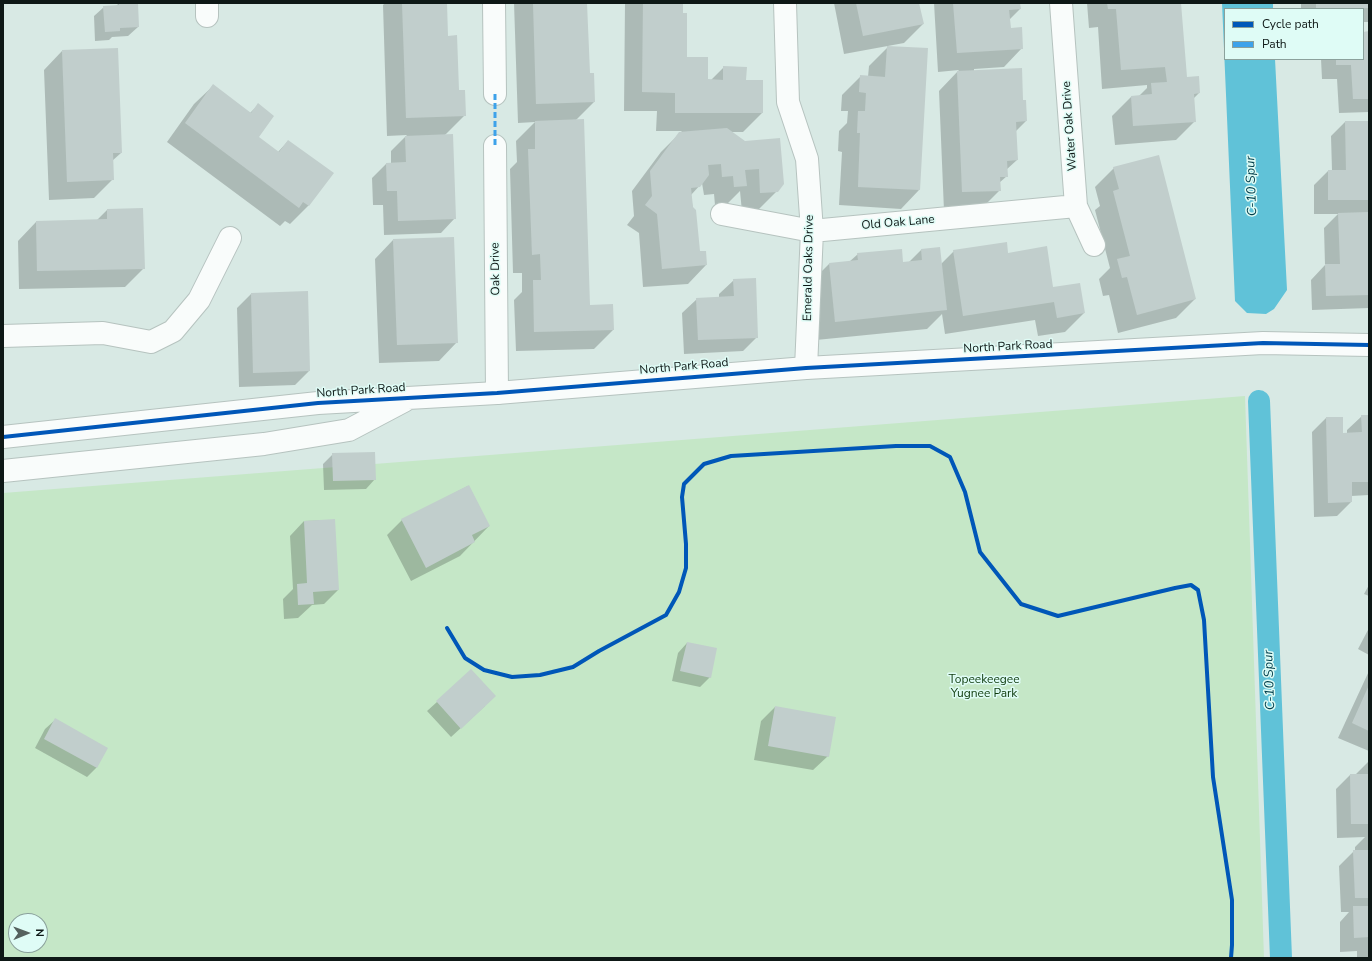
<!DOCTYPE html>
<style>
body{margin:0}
#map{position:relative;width:1372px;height:961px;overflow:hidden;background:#d8e9e4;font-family:"Nunito Sans",sans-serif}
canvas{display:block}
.frame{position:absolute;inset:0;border:4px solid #0e1816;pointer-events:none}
.legend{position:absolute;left:1224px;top:8px;width:140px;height:52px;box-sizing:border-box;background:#dffcf6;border:1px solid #8ba19c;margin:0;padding:5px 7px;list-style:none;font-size:12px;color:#0e1816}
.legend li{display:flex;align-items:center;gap:8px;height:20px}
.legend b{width:20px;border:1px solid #8ba19c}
.north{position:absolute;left:8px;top:913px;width:40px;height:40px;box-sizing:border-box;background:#dffcf6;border:1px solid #8ba19c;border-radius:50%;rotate:89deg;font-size:11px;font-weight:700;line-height:16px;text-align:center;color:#0e1816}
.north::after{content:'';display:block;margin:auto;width:14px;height:18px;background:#55615e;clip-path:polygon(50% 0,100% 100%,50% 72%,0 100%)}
</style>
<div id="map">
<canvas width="1372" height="961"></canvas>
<div class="frame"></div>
<ul class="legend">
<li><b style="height:5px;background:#0057b8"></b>Cycle path</li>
<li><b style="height:5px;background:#3da2ea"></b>Path</li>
</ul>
<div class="north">N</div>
</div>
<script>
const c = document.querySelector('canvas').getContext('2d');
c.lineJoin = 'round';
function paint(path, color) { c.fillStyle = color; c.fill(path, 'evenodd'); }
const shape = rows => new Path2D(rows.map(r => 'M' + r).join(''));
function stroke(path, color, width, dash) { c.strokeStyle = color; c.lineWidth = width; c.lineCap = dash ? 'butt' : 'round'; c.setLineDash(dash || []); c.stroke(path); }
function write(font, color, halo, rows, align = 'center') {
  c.font = font + ' "Nunito Sans",sans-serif'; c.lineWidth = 3; c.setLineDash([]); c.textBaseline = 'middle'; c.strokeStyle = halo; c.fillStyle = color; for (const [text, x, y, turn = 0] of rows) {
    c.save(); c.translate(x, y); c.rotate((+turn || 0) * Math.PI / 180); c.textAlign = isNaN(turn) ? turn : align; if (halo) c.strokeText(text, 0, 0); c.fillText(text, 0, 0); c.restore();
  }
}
paint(shape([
 [1245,396,1264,958,3,958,3,493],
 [16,921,40,921,40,945,16,945]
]), '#c5e7c7');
paint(shape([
 [1222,3,1273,3,1273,9,1225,9,1225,59,1275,59,1287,290,1274,309,1266,314,1247,313,1235,301]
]), '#60c2d8');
paint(shape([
 [119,3,137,3,138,27,128,36,112,37,109,40,95,41,94,16,104,7,116,6],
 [385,3,446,3,447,37,458,91,465,115,445,135,455,218,441,233,384,235,383,205,373,205,372,178,386,164,391,164,391,151,407,135,387,136,383,5],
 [514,3,586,3,589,74,594,102,575,121,589,306,613,330,594,349,516,351,514,300,522,292,522,273,513,273,510,169,517,162,516,141,535,122,518,123],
 [625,3,682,3,686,58,707,80,711,80,724,67,745,81,762,81,762,113,743,132,730,132,777,191,758,210,742,212,740,191,727,204,715,205,714,194,704,195,702,183,691,195,699,253,706,265,688,284,643,287,639,233,627,225,634,216,632,191,661,152,682,131,656,131,657,111,624,111],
 [834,3,918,3,923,24,904,43,844,54],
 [934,3,1019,3,1020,9,1009,20,1010,29,1022,48,1004,67,974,69,974,71,1022,101,1026,121,1015,132,1017,160,1006,170,1007,176,999,183,1000,190,981,209,944,211,939,91,959,70,938,72],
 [1087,3,1171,3,1186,78,1199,93,1193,99,1195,121,1176,140,1115,145,1112,116,1131,97,1139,96,1147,88,1147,85,1102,89,1098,27,1089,28],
 [1301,3,1369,3,1369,22,1363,22,1363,9,1301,9],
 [1369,32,1369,112,1339,113,1337,79,1322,79,1321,59,1363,59,1363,33],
 [888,47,919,190,901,209,839,205,842,152,838,151,839,131,847,123,848,111,841,111,842,95,861,76,868,77,869,66],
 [62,51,121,153,112,161,113,179,94,198,49,200,44,70],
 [213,86,250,113,258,105,258,137,278,152,288,141,309,205,290,224,285,221,280,226,167,142,194,104],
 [1345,122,1369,122,1369,308,1312,310,1311,280,1325,265,1324,228,1338,214,1314,214,1314,185,1328,171,1332,171,1331,136],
 [1114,168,1195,299,1176,318,1118,333,1109,295,1103,296,1099,279,1110,268,1095,210,1100,206,1095,187],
 [107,210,144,268,125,287,19,289,18,241,36,222,96,221],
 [393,240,457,342,439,361,379,363,375,259],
 [922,249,941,264,954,251,1007,254,1084,313,1065,332,1038,336,1035,320,945,334,942,314,927,329,816,340,810,283,829,264,849,262,858,254,902,263,909,262],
 [734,280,757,337,743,351,684,354,682,313,697,299,719,298,719,294],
 [307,292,309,371,295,385,239,387,237,308,251,294],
 [1362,416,1369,416,1369,495,1351,496,1351,502,1337,516,1314,517,1312,432,1326,418,1342,418,1342,434,1347,433,1347,430],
 [333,454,375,479,366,489,324,490,323,464],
 [468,486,489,526,460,556,411,581,387,535,402,520],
 [334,520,338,590,324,604,312,605,298,618,284,619,283,599,293,589,290,536,304,521],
 [1369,585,1369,596,1364,594],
 [1369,628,1369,655,1358,649],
 [687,643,710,677,700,687,672,681,678,653],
 [1369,671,1369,751,1338,738],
 [437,702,485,706,451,737,427,711],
 [775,707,828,756,813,770,754,760,761,721],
 [55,720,97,767,87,777,35,748,45,729],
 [1368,762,1369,958,1357,958,1357,951,1340,952,1340,922,1349,912,1341,912,1339,866,1354,851,1355,851,1355,847,1365,837,1337,838,1336,789,1350,775,1355,775]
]), '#0003');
stroke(shape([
 [1259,401,1281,958]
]), '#60c2d8', 22);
paint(shape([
 [119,3,138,3,139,27,120,28,120,31,105,32,103,6,119,5],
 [402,3,447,3,448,36,457,35,459,90,465,90,466,116,406,118],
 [533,3,587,3,590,73,594,73,595,102,536,104],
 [643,3,683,3,683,13,687,13,687,57,708,57,708,79,723,80,723,66,747,67,746,80,763,80,763,113,675,113,675,93,642,92],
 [856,3,919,3,924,24,863,36],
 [953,3,1020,3,1021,9,1009,10,1011,28,1022,27,1023,49,957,53],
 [1107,3,1181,3,1187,77,1199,76,1200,93,1194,94,1196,122,1133,126,1131,96,1152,94,1151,83,1167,82,1165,67,1121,70,1116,9,1108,9],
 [1316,3,1369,3,1369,8,1316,9],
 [1369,31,1369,99,1353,99,1351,65,1336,65,1336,59,1363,59,1363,32],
 [887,46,928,48,920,190,858,187,860,133,857,133,858,111,865,111,866,93,859,92,860,75,885,77],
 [118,48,122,153,113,153,114,180,67,182,62,50],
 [1022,68,1023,100,1026,100,1027,121,1016,122,1018,160,1007,161,1008,177,1000,177,1001,191,962,192,957,71],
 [213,84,251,113,258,103,274,116,259,137,279,152,288,140,334,173,309,206,303,202,299,208,185,123],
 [584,119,590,305,613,304,614,330,534,332,533,280,541,280,540,254,532,255,528,149,535,149,535,121],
 [1345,121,1369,121,1369,200,1328,200,1328,170,1346,170],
 [727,128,745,141,780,138,784,184,778,192,760,193,759,169,745,170,747,186,734,187,733,176,722,177,721,164,708,165,709,175,700,187,691,188,693,207,696,210,700,251,706,251,707,265,662,269,657,214,645,205,652,196,650,171,679,132],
 [453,134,456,219,398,221,397,191,387,191,386,163,406,162,405,136],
 [1159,155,1196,299,1137,315,1127,277,1122,278,1117,259,1130,256,1113,191,1119,189,1113,167],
 [143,208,145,269,37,271,36,221,107,219,107,209],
 [1369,212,1369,295,1326,296,1325,264,1340,264,1338,213],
 [454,237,458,343,397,345,393,239],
 [1007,242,1008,253,1047,246,1053,287,1080,283,1085,313,1057,318,1054,302,963,316,953,250],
 [940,247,947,310,835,322,829,263,858,260,857,253,902,249,903,262,922,260,921,249],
 [756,278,758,338,698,340,696,298,734,296,733,279],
 [308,291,310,371,253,373,251,293],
 [1361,415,1369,415,1369,482,1352,482,1352,502,1328,503,1326,417,1343,417,1343,433,1362,432],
 [375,452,376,480,333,481,332,453],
 [469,485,490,526,472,535,475,542,426,568,401,519],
 [335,519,339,590,313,592,314,604,298,605,297,584,307,583,304,521],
 [687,642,717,648,711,678,680,671],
 [471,669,496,696,461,729,436,701],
 [1369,685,1369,731,1352,723],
 [775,706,836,717,829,757,768,746],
 [55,718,108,748,97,768,44,739],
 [1350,774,1369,774,1369,824,1351,824],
 [1353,850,1369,850,1369,898,1355,898],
 [1353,906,1369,906,1369,937,1354,938]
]), '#c1cecc');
const minor = shape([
 [494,3,495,94],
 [785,3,788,102,807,159,812,231,806,368],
 [1061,3,1076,206,1094,245],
 [207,16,207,3],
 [495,146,497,393],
 [722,214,812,231,1076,206],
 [3,336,103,333,151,342,173,331,199,300,230,238]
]);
const tertiary = shape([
 [3,437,318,403,497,393,806,368,1263,343,1369,345],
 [3,471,264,444,349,430,404,401]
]);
stroke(minor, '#b6c3bf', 24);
stroke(tertiary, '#b6c3bf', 24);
stroke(minor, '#f9fcfb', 22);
stroke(tertiary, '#f9fcfb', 22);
stroke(shape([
 [495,94,495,146]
]), '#3da2ea', 3, [6, 3]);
stroke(shape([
 [3,437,318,403,497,393,806,368,1263,343,1369,345],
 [447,628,465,658,484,670,512,677,540,675,573,667,599,651,666,615,679,592,686,568,686,544,682,497,684,484,704,464,731,456,896,446,930,446,950,457,965,492,980,552,1021,604,1058,616,1175,588,1191,585,1198,590,1204,620,1213,777,1232,900,1232,945,1231,958]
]), '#0057b8', 4);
write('12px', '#0e1816', '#dffcf6', [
 ["Water Oak Drive",1070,126,-94],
 ["Old Oak Lane",898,223,-5],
 ["Emerald Oaks Drive",809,268,-89],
 ["Oak Drive",496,269,-91],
 ["North Park Road",1008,347,-3],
 ["North Park Road",684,367,-5],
 ["North Park Road",361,391,-4]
]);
write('12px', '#0d3a0b', '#dffcf6', [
 ["Topeekeegee",984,680],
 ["Yugnee Park",984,694]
]);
write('italic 13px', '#013d4a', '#dffcf6', [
 ["C-10 Spur",1252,186,-92],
 ["C-10 Spur",1270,680,-92]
]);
</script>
